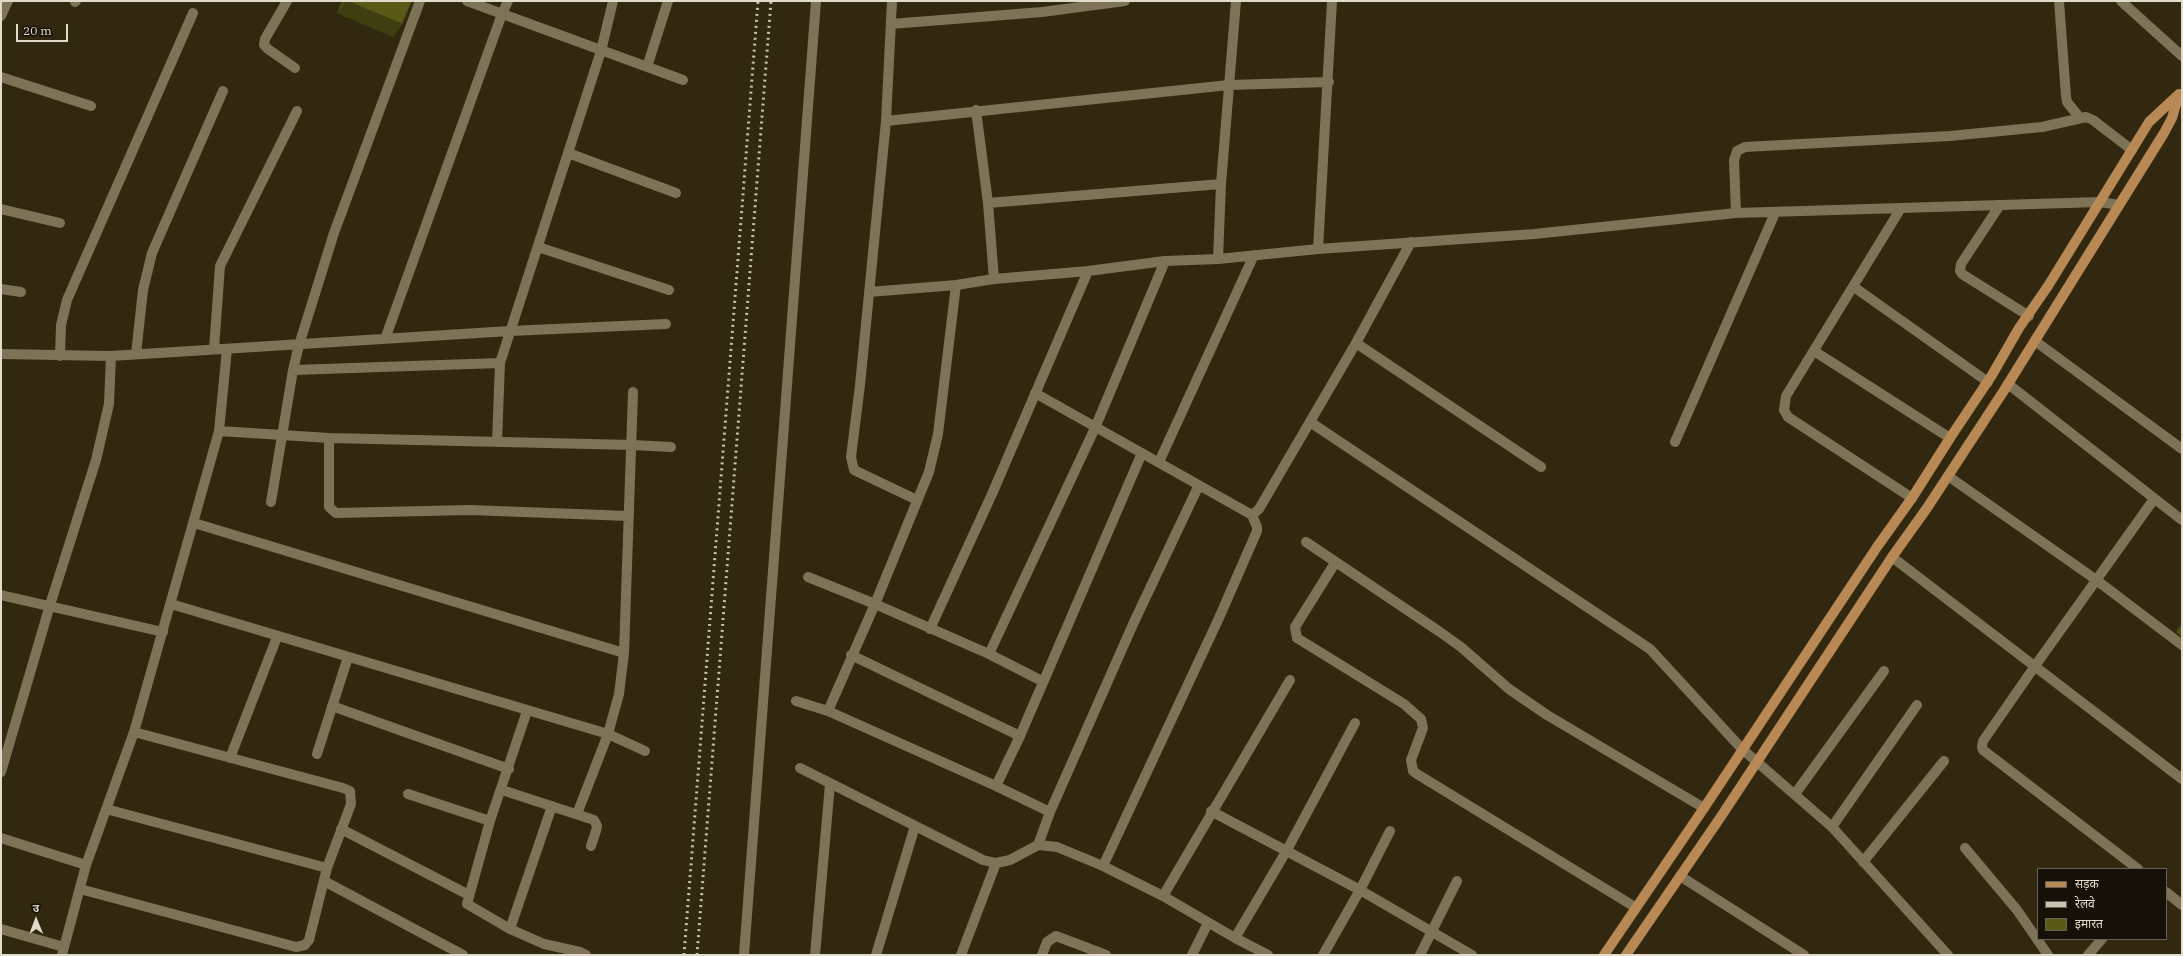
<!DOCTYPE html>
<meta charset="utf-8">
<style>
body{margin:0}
#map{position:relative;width:2183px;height:956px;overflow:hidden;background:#32280f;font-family:"IBM Plex Serif","Noto Sans Devanagari",serif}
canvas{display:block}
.frame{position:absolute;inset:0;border:2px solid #e1dbcc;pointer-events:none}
.legend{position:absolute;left:2037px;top:868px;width:130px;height:72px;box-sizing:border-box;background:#161107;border:1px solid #676256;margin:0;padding:5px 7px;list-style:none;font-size:12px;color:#e1dbcc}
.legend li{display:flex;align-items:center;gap:8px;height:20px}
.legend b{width:20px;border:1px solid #676256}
.north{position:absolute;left:16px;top:900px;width:40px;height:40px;-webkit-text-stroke:3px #161107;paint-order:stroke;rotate:359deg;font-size:11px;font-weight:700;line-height:16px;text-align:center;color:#e1dbcc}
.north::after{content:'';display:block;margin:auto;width:14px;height:18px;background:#e1dbcc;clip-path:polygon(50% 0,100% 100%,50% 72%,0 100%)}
.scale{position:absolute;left:16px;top:24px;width:52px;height:18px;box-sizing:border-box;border:2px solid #e1dbcc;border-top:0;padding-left:5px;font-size:12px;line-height:14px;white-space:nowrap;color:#e1dbcc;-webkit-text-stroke:3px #161107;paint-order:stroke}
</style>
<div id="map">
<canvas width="2183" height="956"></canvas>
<div class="frame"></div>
<ul class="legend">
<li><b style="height:5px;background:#b98955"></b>सड़क</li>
<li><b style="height:5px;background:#c9c2b2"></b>रेलवे</li>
<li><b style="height:11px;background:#5a5918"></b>इमारत</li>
</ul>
<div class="north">उ</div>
<div class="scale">20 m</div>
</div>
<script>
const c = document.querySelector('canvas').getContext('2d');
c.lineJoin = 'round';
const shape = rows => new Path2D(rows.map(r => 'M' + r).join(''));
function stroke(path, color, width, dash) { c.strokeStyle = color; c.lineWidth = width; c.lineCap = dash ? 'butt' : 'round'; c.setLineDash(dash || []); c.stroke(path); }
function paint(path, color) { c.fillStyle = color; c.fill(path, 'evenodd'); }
stroke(shape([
 [287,1,265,39,264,45,268,49,295,68],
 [467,1,683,80],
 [892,1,886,121,860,385,851,457,854,470,917,500],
 [2059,1,2066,96,2067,102,2080,118],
 [2121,1,2182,56],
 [75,2,76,1],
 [1,16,8,1],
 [891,24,1042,12,1125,1],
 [647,67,668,1],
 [1,77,91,106],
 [976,110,988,203,994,279],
 [886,121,1229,85,1329,82],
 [568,153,676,193],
 [988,203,1221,184],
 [2000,205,1961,264,1960,271,1962,274,2029,316],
 [1901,208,1786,396,1784,410,1788,417,1912,498],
 [1,209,60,223],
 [1736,213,1734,160,1737,151,1745,147,1950,136,2042,127,2086,117,2093,120,2132,150],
 [538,247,669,290],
 [1318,249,1332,1],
 [1218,259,1221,184,1236,1],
 [1854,287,1988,382],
 [1,289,21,292],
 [869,292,956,285,994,279,1088,271,1165,261,1218,259,1318,249,1534,234,1736,213,2100,202,2119,205],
 [385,339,502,14,508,1],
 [2035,341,2182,449],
 [1356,343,1541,467],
 [214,349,220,266,297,111],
 [1814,351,1950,438],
 [1,354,111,356,510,331,666,324],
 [136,354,143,290,152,253,223,91],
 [60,356,61,325,67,300,193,13],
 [293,370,500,363],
 [2008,384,2182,520],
 [1035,393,1252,515,1257,527,1257,531,1219,618,1103,866],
 [1310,422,1650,649,1742,749,1832,827,1948,955],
 [219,431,329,438,633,445,671,447],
 [329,438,329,507,336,513,470,510,629,516],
 [497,442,500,363,601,51,613,1],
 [1675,442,1775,213],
 [1159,462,1254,255],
 [1948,476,2095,579,2182,645],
 [271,502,293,370,299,345,334,233,420,1],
 [1252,515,1259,509,1356,343,1411,242],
 [194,523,624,653],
 [1306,542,1440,632,1461,647,1509,689,1547,715,1704,808],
 [1892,557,2182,779],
 [1335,563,1295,627,1297,638,1404,704,1421,719,1423,728,1411,760,1413,771,1417,774,1635,907],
 [808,577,875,604,989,654,1042,681],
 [1,595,163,632],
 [171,604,608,734,645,751],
 [930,629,992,494,1088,271],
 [989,654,1095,428,1165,261],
 [851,655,1020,736],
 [796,701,828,711,996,786,1050,812],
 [332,706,509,769],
 [527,711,490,821,467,904,510,929,544,944,580,952,586,955],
 [828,711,875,604,929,472,938,434,956,285],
 [317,754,348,657],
 [230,758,277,637],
 [800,768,983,860,996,863,1010,860,1038,845,1057,847,1103,866,1163,896,1235,938,1268,955],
 [1,772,50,605,96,460,109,404,111,356],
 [996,786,1020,736,1142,453],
 [502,790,594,820,597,826,596,831,591,846],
 [408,794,490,821],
 [1795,794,1884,671],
 [106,809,327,868],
 [1211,811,1360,890,1472,955],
 [577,814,608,734,619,694,624,653,633,392],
 [1832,827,1917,705],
 [341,829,469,895],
 [1,838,86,865],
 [1038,845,1050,812,1134,622,1199,485],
 [1965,848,2017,910,2048,955],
 [1863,862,1944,761],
 [2138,869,1983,750,1982,747,1983,741,2035,666,2154,499],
 [1680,876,1804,955],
 [324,881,463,955],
 [80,889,296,947,305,945,309,940,327,868,351,804,350,791,343,788,134,732],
 [2166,892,2182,905],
 [1163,896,1290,680],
 [1,929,64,947],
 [510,929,552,806],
 [1235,938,1287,850,1355,723],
 [62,955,86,865,134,732,219,431,227,349],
 [744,955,816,1],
 [815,955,830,784],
 [876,955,915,826],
 [961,955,996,863],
 [1042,955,1047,942,1056,936,1106,955],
 [1192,955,1208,923],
 [1323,955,1360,890,1390,831],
 [1420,955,1457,881],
 [2088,955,2102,939]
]), '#7e7257', 10);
stroke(shape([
 [1604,955,1704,808,1877,547,1912,498,1950,438,1992,375,2019,328,2048,286,2149,122,2178,95],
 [1626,955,1720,818,1892,557,1927,508,2003,392,2164,133,2172,118,2179,94]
]), '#b98955', 10);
stroke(shape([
 [684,955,758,1],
 [697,955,771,1]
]), '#c9c2b2', 3, [2, 4]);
paint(shape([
 [342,1,412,1,402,24,393,37,337,13],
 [2182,623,2182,637,2176,632]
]), '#4d4d15');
paint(shape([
 [346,1,347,1,402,24,393,37,337,13]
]), '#3f3e11');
const building = shape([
 [347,1,412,1,402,24,347,1]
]);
paint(building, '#5a5918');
stroke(building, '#3f3e11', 1);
</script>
